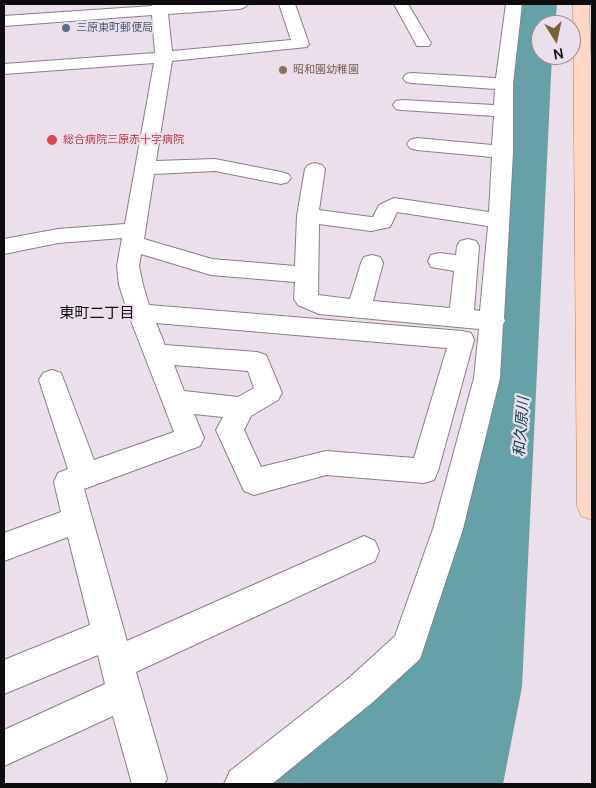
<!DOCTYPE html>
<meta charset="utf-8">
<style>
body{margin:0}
#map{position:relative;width:596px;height:788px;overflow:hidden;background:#ebdfeb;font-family:Manrope,sans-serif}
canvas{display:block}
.frame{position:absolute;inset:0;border:5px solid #0f0c0f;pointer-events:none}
.north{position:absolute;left:531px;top:15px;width:50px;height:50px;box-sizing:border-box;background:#ebdfeb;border:1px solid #938b93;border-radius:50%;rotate:170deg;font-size:14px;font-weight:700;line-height:20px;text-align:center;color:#0f0c0f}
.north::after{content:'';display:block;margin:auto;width:18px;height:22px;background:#786332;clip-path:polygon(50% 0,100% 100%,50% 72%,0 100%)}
</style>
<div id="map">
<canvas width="596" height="788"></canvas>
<div class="frame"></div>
<div class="north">N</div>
</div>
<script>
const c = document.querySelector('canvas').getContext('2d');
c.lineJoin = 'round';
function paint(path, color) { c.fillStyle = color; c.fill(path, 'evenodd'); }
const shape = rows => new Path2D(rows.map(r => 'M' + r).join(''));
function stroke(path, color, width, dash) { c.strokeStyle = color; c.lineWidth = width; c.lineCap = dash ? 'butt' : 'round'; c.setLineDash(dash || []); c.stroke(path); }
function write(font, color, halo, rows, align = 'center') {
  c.font = font + ' Manrope,"Noto Sans JP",sans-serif'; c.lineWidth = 4.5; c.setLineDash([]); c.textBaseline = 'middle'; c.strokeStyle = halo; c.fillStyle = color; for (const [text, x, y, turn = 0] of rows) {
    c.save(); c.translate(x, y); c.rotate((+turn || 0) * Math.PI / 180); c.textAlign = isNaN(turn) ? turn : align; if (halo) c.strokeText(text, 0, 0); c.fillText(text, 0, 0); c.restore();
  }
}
paint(shape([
 [521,4,557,4,555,25,541,25,541,55,552,55,522,687,503,784,271,784,417,660,473,477]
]), '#67a1a8');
const minor = shape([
 [152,4,248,4,245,7,240,9,168,14,172,51,291,40,279,4,295,4,309,44,307,47,172,61,156,161,215,159,281,172,288,174,291,178,288,182,281,184,215,171,154,174,144,239,212,259,295,266,297,216,305,169,308,165,315,163,322,165,325,169,319,210,371,217,373,217,379,205,394,198,489,212,492,157,417,150,410,148,407,144,410,140,417,138,492,145,494,116,402,110,396,109,393,105,396,101,402,100,494,105,495,89,412,83,406,82,403,78,406,74,412,73,496,78,506,4,522,4,513,84,513,152,504,318,505,321,503,324,500,378,463,529,420,659,373,702,272,784,224,784,230,771,349,678,395,636,433,529,474,378,479,329,319,314,298,305,294,299,295,282,211,275,141,254,139,266,143,285,149,305,462,331,471,333,474,340,438,471,434,480,424,483,326,475,254,495,244,491,216,430,223,417,194,414,204,438,200,446,84,489,127,641,364,536,375,541,379,551,375,561,136,672,167,779,164,784,132,784,113,716,4,766,4,730,105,684,98,655,4,694,4,660,90,625,68,537,4,561,4,533,61,512,54,482,58,473,68,469,39,380,43,373,52,370,61,373,94,460,174,432,128,313,119,285,117,266,122,238,58,243,4,254,4,239,58,229,125,224,154,63,4,74,4,64,155,53,152,15,4,26,4,16,152,6,152,4],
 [397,212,488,226,480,311,474,310,479,246,476,241,468,239,460,241,457,246,456,255,439,253,431,255,428,261,431,267,454,271,450,308,373,301,383,263,380,257,372,255,364,257,361,263,350,299,318,295,319,224,371,231,390,227,397,212],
 [156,323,447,348,414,458,326,451,261,467,244,430,251,416,278,400,282,393,266,355,257,352,165,345,156,323],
 [174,365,248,371,254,388,238,397,184,391,174,365],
 [394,4,408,4,431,43,429,46,417,46,394,4]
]);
const major = shape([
 [573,4,589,4,592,94,592,520,581,516,577,506,573,4]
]);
stroke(minor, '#887e88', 2);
stroke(major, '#aa7e6c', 1);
paint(minor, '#fff');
paint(major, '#fed6c5');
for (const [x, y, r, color] of [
 [66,28,5,"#5c6f8a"],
 [283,70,5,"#8d6e63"],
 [52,140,6,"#e0444e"]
]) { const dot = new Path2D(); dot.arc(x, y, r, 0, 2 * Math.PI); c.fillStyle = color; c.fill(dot); stroke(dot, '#ebdfeb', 2); }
write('11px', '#4e5e75', '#ebdfeb', [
 ["三原東町郵便局",76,28]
], 'left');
write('11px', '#785e54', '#ebdfeb', [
 ["昭和園幼稚園",293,70]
], 'left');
write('11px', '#be3a42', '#ebdfeb', [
 ["総合病院三原赤十字病院",63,140]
], 'left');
write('15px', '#0f0c0f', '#ebdfeb', [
 ["東町二丁目",97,314]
]);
write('italic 15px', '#0b4248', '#ebdfeb', [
 ["和久原川",522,427,-86]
]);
</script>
